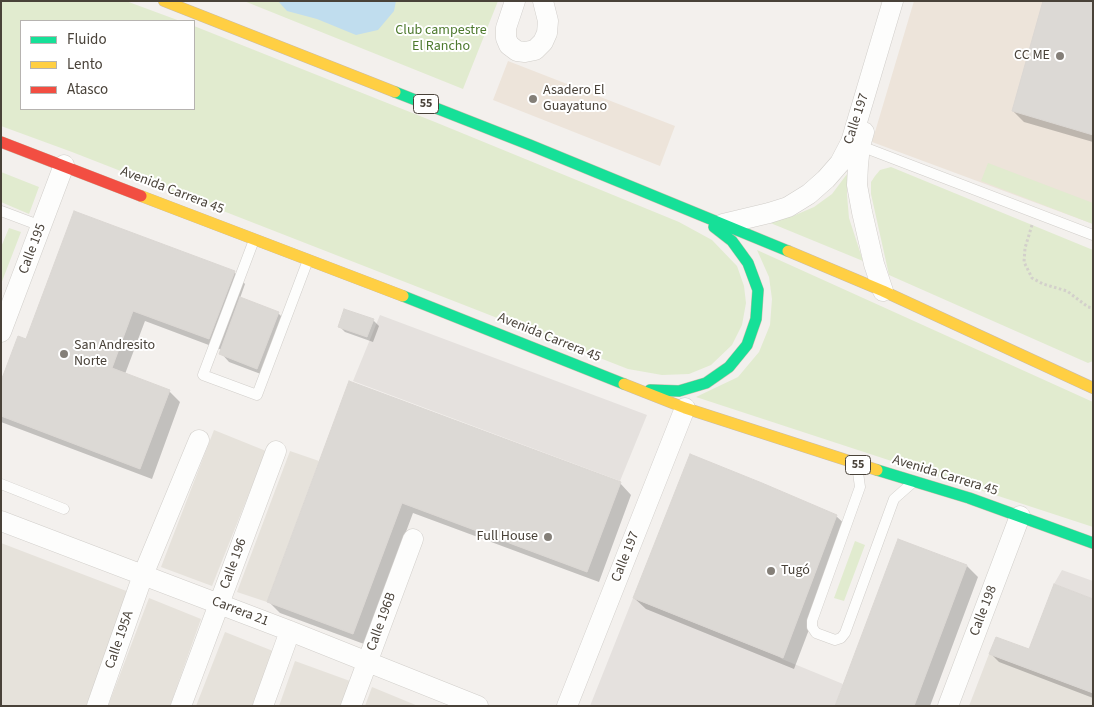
<!DOCTYPE html>
<meta charset="utf-8">
<style>
body{margin:0}
#map{position:relative;width:1094px;height:707px;overflow:hidden;background:#f3f0ed;font-family:"Source Sans 3",sans-serif}
canvas{display:block}
.frame{position:absolute;inset:0;border:2px solid #494239;pointer-events:none}
.legend{position:absolute;left:20px;top:20px;width:175px;height:90px;box-sizing:border-box;background:#fff;border:1px solid #b6b3b0;margin:0;padding:6px 9px;list-style:none;font-size:15px;color:#494239}
.legend li{display:flex;align-items:center;gap:10px;height:25px}
.legend b{width:25px;border:1px solid #b6b3b0}
</style>
<div id="map">
<canvas width="1094" height="707"></canvas>
<div class="frame"></div>
<ul class="legend">
<li><b style="height:6px;background:#16e098"></b>Fluido</li>
<li><b style="height:6px;background:#ffcf43"></b>Lento</li>
<li><b style="height:6px;background:#f24e42"></b>Atasco</li>
</ul>
</div>
<script>
const c = document.querySelector('canvas').getContext('2d');
c.lineJoin = 'round';
function paint(path, color) { c.fillStyle = color; c.fill(path, 'evenodd'); }
const shape = rows => new Path2D(rows.map(r => 'M' + r).join(''));
function stroke(path, color, width, dash) { c.strokeStyle = color; c.lineWidth = width; c.lineCap = dash ? 'butt' : 'round'; c.setLineDash(dash || []); c.stroke(path); }
function write(font, color, halo, rows, align = 'center') {
  c.font = font + ' "Source Sans 3",sans-serif'; c.lineWidth = 4; c.setLineDash([]); c.textBaseline = 'middle'; c.strokeStyle = halo; c.fillStyle = color; for (const [text, x, y, turn = 0] of rows) {
    c.save(); c.translate(x, y); c.rotate((+turn || 0) * Math.PI / 180); c.textAlign = isNaN(turn) ? turn : align; if (halo) c.strokeText(text, 0, 0); c.fillText(text, 0, 0); c.restore();
  }
}
paint(shape([
 [214,430,266,451,212,586,161,567],
 [290,451,319,461,267,602,237,592],
 [1,543,129,592,86,706,1,706],
 [149,598,201,619,170,706,108,706],
 [225,632,273,651,253,706,196,706],
 [989,654,1093,693,1093,706,969,706],
 [295,661,350,681,341,706,279,706],
 [372,687,418,706,365,706]
]), '#e6e2db');
paint(shape([
 [914,1,1093,1,1093,224,872,142],
 [508,61,675,126,660,166,493,100]
]), '#ede4da');
paint(shape([
 [1,1,126,1,180,21,21,21,21,109,194,109,194,26,435,122,679,222,712,240,737,266,744,286,746,303,742,325,732,345,711,365,689,374,662,375,628,369,72,152,1,126],
 [244,1,498,1,463,89],
 [988,163,1093,203,1093,224,981,181],
 [891,167,1093,250,1093,361,1088,363,889,275,871,194,871,182,875,176,880,170],
 [1,172,39,187,29,214,1,202],
 [847,174,847,195,849,218,863,261,768,222,793,216,814,207,832,194],
 [9,228,21,232,1,284,1,247],
 [757,250,1093,402,1093,527,696,397,738,377,759,352,770,325,772,299,769,277],
 [855,541,865,545,844,601,834,598]
]), '#e1ebcf');
paint(shape([
 [380,315,647,415,620,481,353,381],
 [1062,570,1093,581,1093,599,1054,584],
 [633,598,778,656,782,659,843,684,835,706,590,706]
]), '#e5e1de');
paint(shape([
 [278,1,396,1,394,11,378,30,356,35,317,19,287,11]
]), '#c0ddee');
paint(shape([
 [1093,1,1093,142,1024,122,1013,111],
 [234,272,245,284,240,298,279,314,287,322,266,376,229,362,221,353,222,350,145,321,125,374,169,391,180,402,152,479,1,422,1,385,27,341],
 [373,320,379,326,373,342,345,332,339,326],
 [350,382,620,483,631,495,599,582,413,513,364,644,280,613,268,601],
 [836,516,848,527,794,669,646,609,634,598],
 [899,540,967,566,978,577,930,706,836,706],
 [1093,600,1093,698,999,662,991,654,1030,651]
]), '#0003');
const building = shape([
 [1043,1,1093,1,1093,135,1012,111,1043,1],
 [74,211,235,271,209,339,133,311,112,368,170,390,140,469,1,416,1,381,18,336,26,339,74,211],
 [240,297,279,312,257,369,219,354,240,297],
 [344,309,374,319,367,337,338,327,344,309],
 [349,381,621,482,587,572,402,503,353,634,267,602,349,381],
 [690,454,762,483,837,515,783,658,633,598,690,454],
 [898,539,967,565,914,706,835,706,898,539],
 [1054,584,1093,599,1093,693,989,654,996,637,1029,649,1054,584]
]);
paint(building, '#dcd9d5');
stroke(building, '#dbd7d3', 1);
const lane = shape([
 [858,145,1093,235],
 [1,211,41,226],
 [254,240,203,375,257,395,308,260],
 [857,465,860,487,812,621,812,627,816,633,835,640,841,638,845,633,894,499,911,484],
 [1,484,64,509]
]);
const street = shape([
 [515,1,506,28,506,38,509,45,517,51,525,52,535,50,543,42,547,33,548,21,543,1],
 [864,132,860,146,858,165,857,185,862,212,874,264,883,291],
 [723,224,769,213,788,207,809,194,826,179,840,163,851,142,893,1],
 [1,332,64,165],
 [1,521,290,631,478,706],
 [97,706,143,575,199,440],
 [181,706,276,451],
 [263,706,290,631],
 [351,706,413,539],
 [567,706,685,408],
 [948,706,1020,516]
]);
const fast = shape([
 [395,92,530,145,788,251],
 [403,296,624,384],
 [650,390,679,391,706,383,729,367,747,345,756,319,758,290,748,263,732,241,714,227],
 [877,470,969,498,1093,543]
]);
const slow = shape([
 [164,1,395,92],
 [141,196,403,296],
 [788,251,883,291,1093,388],
 [624,384,685,408,877,470]
]);
const jam = shape([
 [1,142,141,196]
]);
stroke(lane, '#d1ceca', 11);
stroke(street, '#d1ceca', 21);
stroke(fast, '#c9bcaa', 12);
stroke(slow, '#c9bcaa', 12);
stroke(jam, '#c9bcaa', 12);
stroke(shape([
 [1032,225,1025,248,1024,262,1032,278,1043,284,1067,291,1088,307,1093,308]
]), '#d3d0cb', 3, [2.5, 2.5]);
stroke(lane, '#fdfdfc', 10);
stroke(street, '#fdfdfc', 20);
stroke(fast, '#16e098', 11);
stroke(slow, '#ffcf43', 11);
stroke(jam, '#f24e42', 11);
for (const [x, y, r, color] of [
 [1060,56,5,"#847f78"],
 [533,99,5,"#847f78"],
 [64,354,5,"#847f78"],
 [548,537,5,"#847f78"],
 [771,571,5,"#847f78"]
]) { const dot = new Path2D(); dot.arc(x, y, r, 0, 2 * Math.PI); c.fillStyle = color; c.fill(dot); stroke(dot, '#fff', 2); }
for (const [x, y, w] of [
 [426,104,25],
 [858,465,25]
]) { const box = new Path2D(); box.roundRect(x - w / 2, y - 9.5, w, 19, 4); c.fillStyle = '#fff'; c.fill(box); stroke(box, '#494239', 1); }
write('bold 12px', '#494239', null, [
 ["55",426,104],
 ["55",858,465]
]);
write('14px', '#4d792d', '#fff', [
 ["Club campestre",441,31],
 ["El Rancho",441,47]
]);
write('14px', '#494239', '#fff', [
 ["CC ME",1050,56,"right"],
 ["Asadero El",543,91],
 ["Guayatuno",543,107],
 ["San Andresito",74,346],
 ["Norte",74,362],
 ["Full House",538,537,"right"],
 ["Tugó",781,571]
], 'left');
write('14px', '#494239', '#fff', [
 ["Calle 197",857,119,-72],
 ["Avenida Carrera 45",172,191,21],
 ["Calle 195",33,249,-69],
 ["Avenida Carrera 45",549,338,22],
 ["Avenida Carrera 45",945,476,17],
 ["Calle 197",626,557,-68],
 ["Calle 196",234,564,-70],
 ["Calle 198",984,611,-69],
 ["Carrera 21",240,612,21],
 ["Calle 196B",382,622,-70],
 ["Calle 195A",120,640,-71]
]);
</script>
